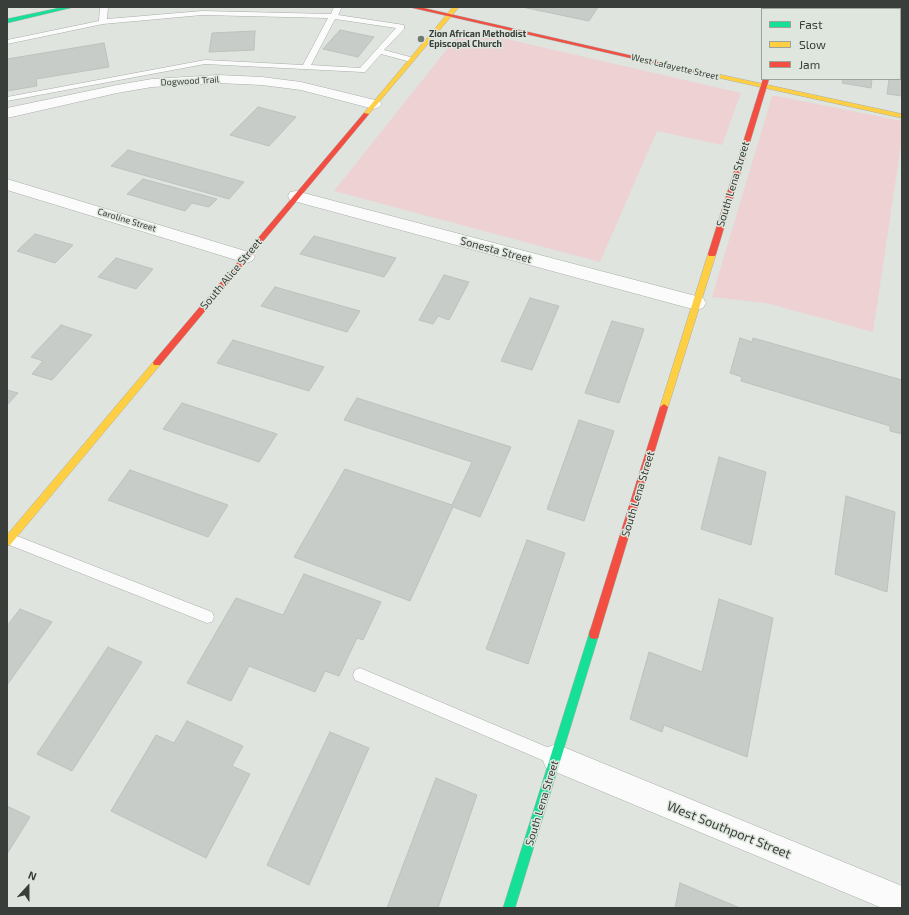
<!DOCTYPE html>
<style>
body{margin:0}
#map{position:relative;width:909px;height:915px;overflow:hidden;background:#dfe4df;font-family:"Exo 2",sans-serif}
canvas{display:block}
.frame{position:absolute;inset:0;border:8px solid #3a3e3a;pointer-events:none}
.legend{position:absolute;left:761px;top:8px;width:140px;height:72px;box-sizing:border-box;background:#dee6dd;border:1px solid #9ca39c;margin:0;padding:5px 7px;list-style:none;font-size:12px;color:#3a3e3a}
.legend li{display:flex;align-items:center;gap:8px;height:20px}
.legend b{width:20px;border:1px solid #9ca39c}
.north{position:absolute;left:8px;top:867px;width:40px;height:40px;-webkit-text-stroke:3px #dee6dd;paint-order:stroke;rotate:21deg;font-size:11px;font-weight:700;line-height:16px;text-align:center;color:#3a3e3a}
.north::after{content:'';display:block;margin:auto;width:14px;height:18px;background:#3a3e3a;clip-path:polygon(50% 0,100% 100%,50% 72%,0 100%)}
</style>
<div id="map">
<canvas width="909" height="915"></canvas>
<div class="frame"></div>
<ul class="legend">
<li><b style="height:5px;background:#16e098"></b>Fast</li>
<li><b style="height:5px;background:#ffcf43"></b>Slow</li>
<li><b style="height:5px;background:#f24e42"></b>Jam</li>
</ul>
<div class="north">N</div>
</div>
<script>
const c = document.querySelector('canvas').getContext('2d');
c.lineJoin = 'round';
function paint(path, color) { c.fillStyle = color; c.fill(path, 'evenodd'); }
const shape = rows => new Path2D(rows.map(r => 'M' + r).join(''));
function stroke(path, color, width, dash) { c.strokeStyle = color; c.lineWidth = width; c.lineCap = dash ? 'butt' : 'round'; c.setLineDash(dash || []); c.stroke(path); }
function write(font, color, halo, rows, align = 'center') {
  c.font = font + ' "Exo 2",sans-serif'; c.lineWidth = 3; c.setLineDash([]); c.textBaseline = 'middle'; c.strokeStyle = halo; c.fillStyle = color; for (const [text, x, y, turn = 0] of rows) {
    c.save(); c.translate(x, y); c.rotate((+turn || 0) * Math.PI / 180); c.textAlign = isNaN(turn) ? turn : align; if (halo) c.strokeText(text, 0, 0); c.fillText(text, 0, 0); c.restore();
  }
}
paint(shape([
 [463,29,741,93,722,145,657,131,600,262,334,191],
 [772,96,777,96,902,121,902,138,873,332,766,303,712,297]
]), '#eed1d3');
const building = shape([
 [522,7,598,7,589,21,522,7],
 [815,7,848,7,847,9,815,9,815,7],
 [340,30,374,37,358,57,323,49,340,30],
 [255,31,254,50,209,52,212,33,255,31],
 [104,43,109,67,36,79,37,86,7,91,7,59,104,43],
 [900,76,902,76,902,96,887,94,889,79,900,79,900,76],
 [843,79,872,79,871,88,842,83,843,79],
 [258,107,296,117,269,146,230,135,258,107],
 [128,150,244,182,229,199,111,166,128,150],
 [143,179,217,199,209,207,192,203,185,211,127,194,143,179],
 [35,234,73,245,55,263,17,251,35,234],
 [314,236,396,258,384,277,300,254,314,236],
 [116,258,153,269,136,289,98,277,116,258],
 [444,275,469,282,449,320,438,316,433,324,419,320,444,275],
 [275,287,360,311,347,332,261,306,275,287],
 [530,298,559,306,532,370,501,361,530,298],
 [612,321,644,329,619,403,585,393,612,321],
 [61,325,92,335,52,380,32,374,43,361,31,357,61,325],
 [740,338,752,342,753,338,902,380,902,434,890,431,890,426,741,381,742,377,730,373,740,338],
 [233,340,324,367,309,391,217,363,233,340],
 [7,390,18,393,7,405,7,390],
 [357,398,511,447,480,517,453,507,410,601,294,557,345,469,452,505,472,462,344,420,357,398],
 [182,403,277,434,259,462,163,429,182,403],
 [579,420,614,431,584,521,547,509,579,420],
 [719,457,766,472,751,545,701,529,719,457],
 [130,470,228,505,208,537,108,500,130,470],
 [846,496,895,512,887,592,835,574,846,496],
 [527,540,565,553,528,664,486,649,527,540],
 [304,574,381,602,363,640,357,638,339,676,325,671,315,692,249,666,231,701,187,683,236,598,283,615,304,574],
 [719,599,773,618,747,757,664,725,662,732,630,719,649,652,702,672,719,599],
 [20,609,52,622,7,685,7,626,20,609],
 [108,647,142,662,72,771,37,754,108,647],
 [187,721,243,746,232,766,250,774,206,858,111,811,156,735,174,743,187,721],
 [330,732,369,748,309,885,267,865,330,732],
 [436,778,477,795,438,908,387,908,436,778],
 [7,806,30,817,7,854,7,806],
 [680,883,740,908,675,908,680,883]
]);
paint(building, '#c8ccc8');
stroke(building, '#bdc1bd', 1);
const lane = shape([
 [100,7,108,7,107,19,202,11,331,14,334,7,342,7,338,15,404,25,404,29,384,50,414,58,415,60,411,62,381,54,365,72,362,72,205,64,7,101,7,97,205,60,303,65,328,18,202,15,103,24,7,44,7,40,99,21,100,7],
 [335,19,396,28,360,68,311,65,335,19],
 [9,533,212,612,214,617,212,622,207,623,7,544,7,534,9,533],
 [360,668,561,753,564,758,561,763,556,766,355,680,353,675,355,670,360,668]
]);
const street = shape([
 [780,7,794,7,793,9,779,9,780,7],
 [218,75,262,77,301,82,379,101,382,104,379,107,374,109,301,90,262,85,218,83,152,87,117,93,7,118,7,108,117,85,152,79,218,75],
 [7,179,252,253,255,257,252,261,246,263,7,190,7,179],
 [296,191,696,296,703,298,706,303,703,308,696,310,290,200,288,196,290,192,296,191],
 [556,744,902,886,902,908,882,908,546,768,542,758,546,748,556,744]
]);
const fast = shape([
 [64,7,74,7,7,23,7,19,64,7],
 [594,629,598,630,599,634,515,908,503,908,589,634,590,630,594,629]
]);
const slow = shape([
 [453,7,459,7,368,115,364,115,364,113,453,7],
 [717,74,902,114,902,118,715,77,715,75,717,74],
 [712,251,716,254,668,407,664,410,660,407,708,254,712,251],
 [157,360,161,363,160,365,10,545,7,546,7,535,154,361,157,360]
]);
const jam = shape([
 [409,7,419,7,720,76,717,78,409,7],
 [763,79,769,79,716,254,715,256,709,256,708,254,763,79],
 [364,113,369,114,160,365,154,365,153,363,154,361,364,113],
 [664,404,668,407,599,634,598,638,594,639,590,638,589,634,660,407,664,404]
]);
stroke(lane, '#a9ada9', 1);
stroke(street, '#a9ada9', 1);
stroke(fast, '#a9ada9', 1);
stroke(slow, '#a9ada9', 1);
stroke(jam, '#a9ada9', 1);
paint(lane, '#fafbfa');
paint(street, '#fafbfa');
paint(fast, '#16e098');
paint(slow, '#ffcf43');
paint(jam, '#f24e42');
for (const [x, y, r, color] of [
 [421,39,4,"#747874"]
]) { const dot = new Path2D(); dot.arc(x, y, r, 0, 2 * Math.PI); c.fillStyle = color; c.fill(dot); stroke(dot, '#dee6dd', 1.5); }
write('bold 9px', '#3a3e3a', '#dee6dd', [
 ["Zion African Methodist",429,34],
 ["Episcopal Church",429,44]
], 'left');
write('9px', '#3a3e3a', '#dee6dd', [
 ["West Lafayette Street",675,67,13],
 ["Dogwood Trail",190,81,-3],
 ["Caroline Street",127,220,17]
]);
write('11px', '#3a3e3a', '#dee6dd', [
 ["South Lena Street",733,184,-73],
 ["Sonesta Street",496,250,15],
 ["South Alice Street",231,274,-50],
 ["South Lena Street",638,494,-73],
 ["South Lena Street",542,803,-73]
]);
write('13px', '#3a3e3a', '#dee6dd', [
 ["West Southport Street",729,830,22]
]);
</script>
